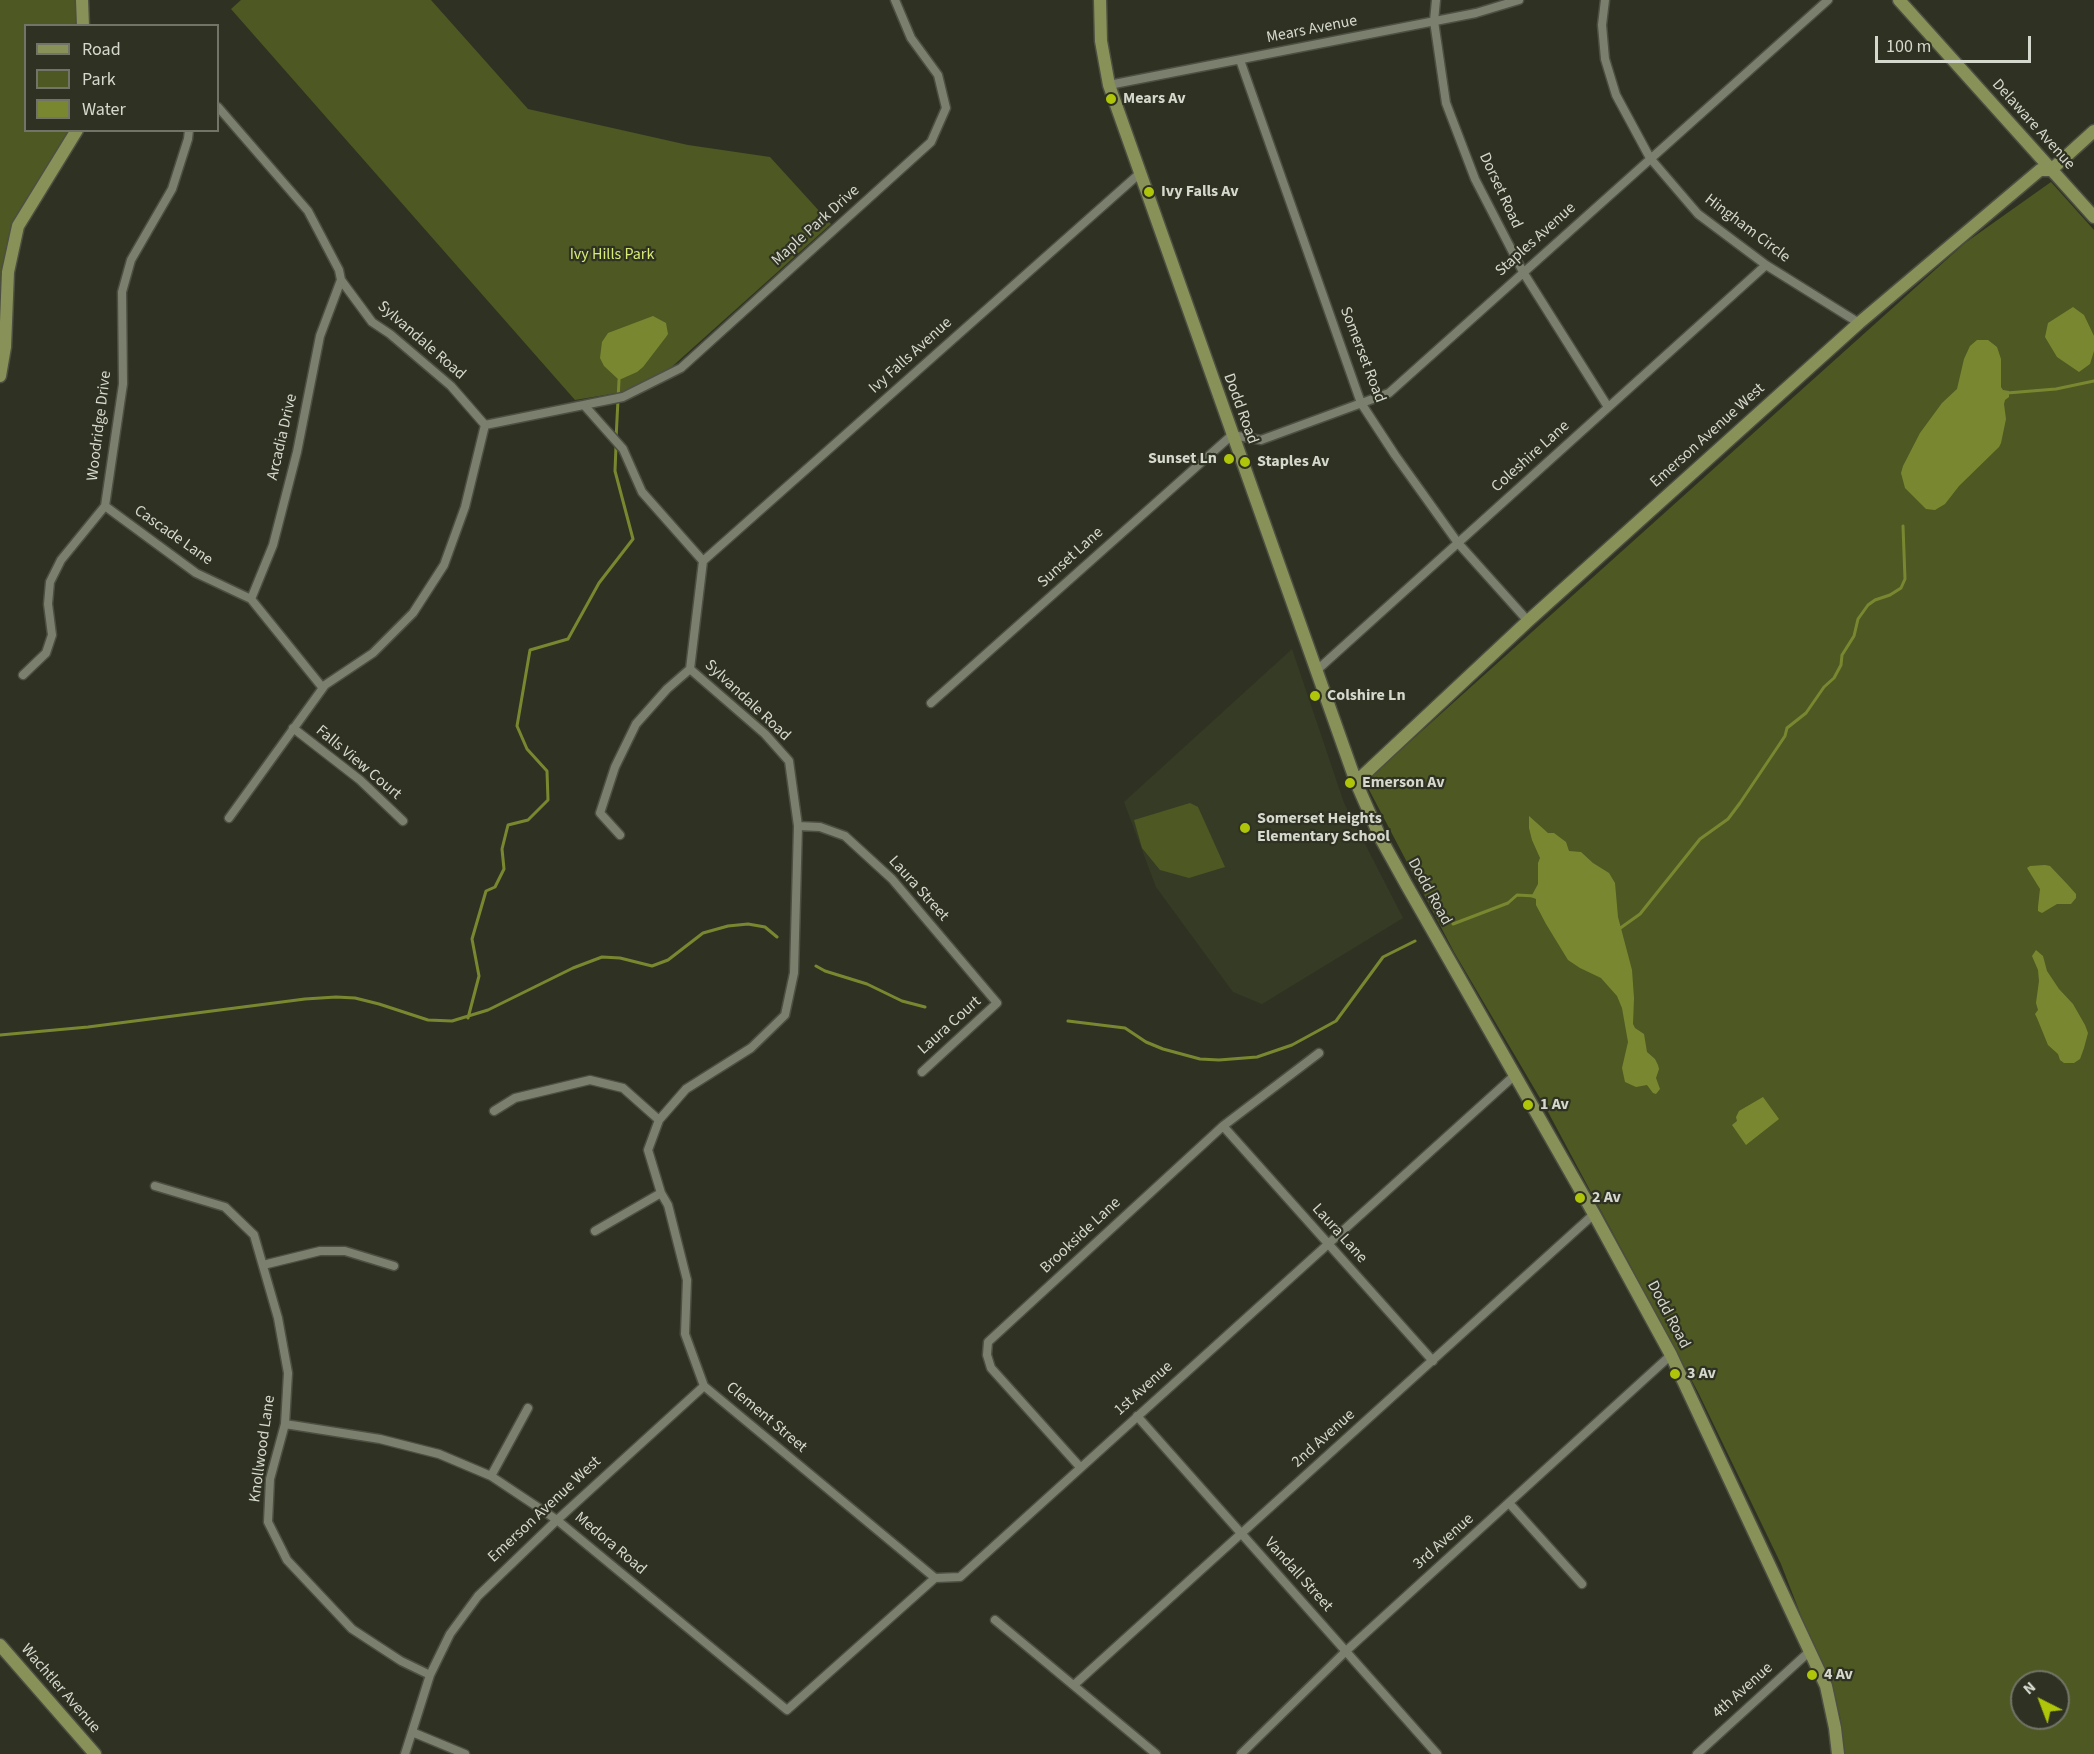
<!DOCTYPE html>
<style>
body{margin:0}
#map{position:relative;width:2094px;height:1754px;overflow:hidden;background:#2f3222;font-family:"Source Sans 3",sans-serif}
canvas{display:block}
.legend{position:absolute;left:24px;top:24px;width:195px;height:108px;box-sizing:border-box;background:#2f3222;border:2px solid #717466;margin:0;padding:8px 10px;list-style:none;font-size:18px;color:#d5d8cd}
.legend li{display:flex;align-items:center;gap:12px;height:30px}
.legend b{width:30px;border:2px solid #717466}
.north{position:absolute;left:2010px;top:1670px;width:60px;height:60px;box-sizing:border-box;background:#2f3222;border:2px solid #717466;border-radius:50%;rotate:318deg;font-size:16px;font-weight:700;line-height:24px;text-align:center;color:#d5d8cd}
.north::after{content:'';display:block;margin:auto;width:21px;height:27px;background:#aec509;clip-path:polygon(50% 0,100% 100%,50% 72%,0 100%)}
.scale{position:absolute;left:1875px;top:36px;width:156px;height:27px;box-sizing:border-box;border:3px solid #d5d8cd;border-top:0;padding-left:8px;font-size:18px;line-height:21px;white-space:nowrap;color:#d5d8cd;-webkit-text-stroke:4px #2f3222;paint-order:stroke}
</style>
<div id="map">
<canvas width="2094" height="1754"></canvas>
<ul class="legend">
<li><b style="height:8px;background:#889158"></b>Road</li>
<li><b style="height:16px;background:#4e5823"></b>Park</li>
<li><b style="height:16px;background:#798830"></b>Water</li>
</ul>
<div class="north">N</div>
<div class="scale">100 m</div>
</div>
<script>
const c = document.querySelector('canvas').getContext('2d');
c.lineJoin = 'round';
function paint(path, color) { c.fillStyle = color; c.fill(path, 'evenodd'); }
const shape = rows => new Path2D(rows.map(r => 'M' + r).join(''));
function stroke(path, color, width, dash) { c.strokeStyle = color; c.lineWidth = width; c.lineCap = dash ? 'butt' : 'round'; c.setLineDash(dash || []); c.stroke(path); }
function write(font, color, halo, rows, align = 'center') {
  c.font = font + ' "Source Sans 3",sans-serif'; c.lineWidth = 4.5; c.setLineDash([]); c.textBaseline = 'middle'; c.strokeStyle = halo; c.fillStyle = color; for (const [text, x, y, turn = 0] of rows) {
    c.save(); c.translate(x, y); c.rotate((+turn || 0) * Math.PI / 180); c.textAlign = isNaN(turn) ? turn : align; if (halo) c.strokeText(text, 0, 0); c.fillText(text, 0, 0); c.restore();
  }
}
paint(shape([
 [1292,649,1344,803,1403,918,1262,1004,1233,992,1156,887,1124,802]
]), '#363b25');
paint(shape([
 [0,0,85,0,87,25,26,26,26,130,74,131,10,237,0,354],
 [241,0,431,0,528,109,688,145,770,157,831,224,666,372,629,391,575,400,231,9],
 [2051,182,2094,230,2094,1754,1845,1754,1840,1716,1781,1564,1698,1392,1547,1110,1454,952,1365,782,1965,243],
 [2022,1682,2058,1682,2058,1718,2022,1718],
 [1190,803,1198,807,1225,867,1189,878,1160,870,1142,848,1134,820]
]), '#4e5823');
paint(shape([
 [2073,307,2084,315,2094,336,2094,351,2090,364,2079,372,2057,357,2045,337,2048,323],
 [653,316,666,323,668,334,666,337,643,367,637,372,619,380,604,366,600,358,602,342,608,333],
 [1977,340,1988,340,1997,347,2001,359,2001,387,2003,390,2009,391,2009,397,2005,400,2004,404,2006,419,2001,443,1999,447,1959,486,1945,504,1935,510,1926,509,1905,488,1901,473,1903,466,1920,433,1942,403,1957,389,1964,359,1970,346],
 [1529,816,1548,833,1554,833,1566,842,1569,851,1581,852,1593,863,1609,873,1615,883,1618,917,1632,970,1634,998,1633,1024,1635,1028,1644,1034,1647,1052,1655,1059,1658,1065,1659,1069,1656,1078,1660,1089,1656,1094,1653,1093,1647,1085,1636,1087,1625,1082,1622,1068,1628,1042,1622,1008,1617,996,1601,978,1580,968,1568,960,1546,924,1536,905,1536,899,1531,897,1538,884,1538,863,1540,858,1532,840,1529,828],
 [2045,865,2050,866,2068,885,2076,894,2076,898,2071,904,2057,904,2042,913,2038,911,2038,907,2040,889,2027,868,2030,866],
 [2036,950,2043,956,2047,971,2059,989,2073,1004,2085,1025,2088,1033,2084,1048,2080,1059,2074,1063,2064,1063,2060,1060,2058,1054,2048,1045,2037,1018,2035,1014,2038,1010,2036,1003,2039,981,2038,970,2032,956],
 [1763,1097,1779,1119,1746,1145,1732,1125,1737,1121,1736,1117,1739,1111]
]), '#798830');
stroke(shape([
 [2007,393,2056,389,2094,381],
 [616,439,619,380],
 [1453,924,1508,903,1517,895,1535,896],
 [1619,929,1640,914,1700,839,1728,819,1740,803,1785,736,1787,728,1806,713,1824,687,1834,678,1841,665,1842,655,1854,636,1858,619,1868,605,1875,600,1890,595,1901,588,1905,579,1903,526],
 [816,966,825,971,867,984,902,1001,925,1007],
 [468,1018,479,976,472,939,486,891,495,887,504,869,502,849,508,825,528,820,548,800,547,771,527,749,517,726,530,650,568,639,599,583,633,539,615,471,616,446],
 [1068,1021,1125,1028,1146,1042,1163,1049,1200,1059,1219,1060,1257,1057,1292,1045,1336,1021,1383,957,1415,941],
 [0,1035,88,1027,305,999,336,997,355,998,379,1004,428,1020,452,1021,488,1010,573,968,602,957,620,958,652,966,668,960,703,933,728,926,748,924,765,927,777,937]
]), '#798830', 3);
const street = shape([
 [1436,0,1434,21,1446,103,1475,179,1523,272,1608,407],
 [1605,0,1602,25,1605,59,1616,95,1650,158,1698,214,1766,265,1859,323],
 [1240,60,1361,403,1395,455,1458,543,1528,621],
 [1109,85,1476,13,1519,0],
 [218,107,308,211,339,270,341,280,372,322,390,334,451,386,485,425],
 [584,405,623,449,642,492,703,561,690,669],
 [485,425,623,397,681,368,931,142,946,108,938,75,911,38,895,0],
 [105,506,196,573,251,599,322,687,325,685],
 [703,561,1139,174],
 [251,599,273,545,297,452,320,336,341,280],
 [690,669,765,734,789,761,798,826,794,973,785,1015,751,1048,686,1089,659,1120,648,1150,661,1193,668,1205,687,1280,685,1334,704,1386,935,1578],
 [1316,671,1766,265],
 [23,675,46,653,52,635,48,604,50,582,61,560,105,506,123,384,122,292,131,260,172,189,188,139,189,130],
 [931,703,1232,435,1261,440,1389,393,1828,0],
 [293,728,360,780,403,821],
 [229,818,325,685,373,653,413,613,444,565,465,507,485,425],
 [798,826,820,827,845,836,892,879,997,1003,922,1072],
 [620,835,600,813,615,767,636,724,667,689,690,669],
 [494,1111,515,1098,590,1080,623,1088,659,1120],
 [1223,1126,1433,1361],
 [155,1186,225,1207,254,1235,278,1318,288,1373,285,1424,270,1479,268,1522,287,1560,352,1629,401,1661,430,1675],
 [595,1231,661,1193],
 [263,1265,320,1251,345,1251,394,1266],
 [1137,1416,1437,1754],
 [285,1424,380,1439,439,1454,491,1476,557,1520,787,1710,935,1578,960,1577,1515,1075],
 [1080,1467,991,1368,987,1355,988,1342,1223,1126,1319,1053],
 [491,1476,528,1408],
 [1509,1503,1582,1584],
 [995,1620,1156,1754],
 [1074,1685,1594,1214],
 [412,1732,465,1754],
 [405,1754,430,1675,450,1634,478,1596,557,1520,704,1386],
 [1241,1754,1346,1651,1671,1355],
 [1697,1754,1810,1651]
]);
const secondary = shape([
 [82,0,83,26],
 [1100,0,1101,41,1109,85,1356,782,1380,837,1406,884,1594,1214,1671,1355,1826,1686,1835,1728,1838,1754],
 [1899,0,2094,217],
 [0,376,5,347,8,272,18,226,77,130],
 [1356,782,1528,621,1859,323,2040,170,2051,170,2094,131],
 [0,1645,95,1754]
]);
stroke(street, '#4c4f41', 11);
stroke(secondary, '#4c4f41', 15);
stroke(street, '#7b7f6d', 8);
stroke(secondary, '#889158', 12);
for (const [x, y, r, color] of [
 [1111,99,6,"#aec509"],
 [1149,192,6,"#aec509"],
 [1229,459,6,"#aec509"],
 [1245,462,6,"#aec509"],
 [1315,696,6,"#aec509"],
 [1350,783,6,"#aec509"],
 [1245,828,6,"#aec509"],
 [1528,1105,6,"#aec509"],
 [1580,1198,6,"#aec509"],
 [1675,1374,6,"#aec509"],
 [1812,1675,6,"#aec509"]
]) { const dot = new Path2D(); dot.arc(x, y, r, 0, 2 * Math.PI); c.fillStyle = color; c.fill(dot); stroke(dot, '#2f3222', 2); }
write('16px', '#d5d8cd', '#2f3222', [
 ["Mears Avenue",1312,30,-11],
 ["Delaware Avenue",2033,125,48],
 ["Dorset Road",1500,191,65],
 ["Maple Park Drive",816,226,-42],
 ["Hingham Circle",1747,229,37],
 ["Staples Avenue",1536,240,-42],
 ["Sylvandale Road",421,341,41],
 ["Somerset Road",1362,355,69],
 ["Ivy Falls Avenue",911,356,-42],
 ["Dodd Road",1240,409,70],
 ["Woodridge Drive",100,426,-83],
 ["Emerson Avenue West",1708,436,-42],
 ["Arcadia Drive",283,437,-77],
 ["Coleshire Lane",1531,457,-42],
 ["Cascade Lane",173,536,35],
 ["Sunset Lane",1071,558,-42],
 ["Sylvandale Road",747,701,43],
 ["Falls View Court",358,763,40],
 ["Laura Street",918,889,48],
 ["Dodd Road",1429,892,61],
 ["Laura Court",950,1026,-42],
 ["Laura Lane",1339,1234,48],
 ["Brookside Lane",1081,1236,-43],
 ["Dodd Road",1668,1315,62],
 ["1st Avenue",1144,1389,-42],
 ["Clement Street",766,1418,40],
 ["2nd Avenue",1324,1439,-42],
 ["Knollwood Lane",263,1449,-82],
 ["Emerson Avenue West",545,1510,-43],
 ["3rd Avenue",1444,1542,-42],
 ["Medora Road",610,1544,40],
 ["Vandall Street",1298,1575,48],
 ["Wachtler Avenue",60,1689,49],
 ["4th Avenue",1743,1691,-42]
]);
write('bold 16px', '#d5d8cd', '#2f3222', [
 ["Mears Av",1123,99],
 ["Ivy Falls Av",1161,192],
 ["Sunset Ln",1217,459,"right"],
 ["Staples Av",1257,462],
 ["Colshire Ln",1327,696],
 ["Emerson Av",1362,783],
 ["Somerset Heights",1257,819],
 ["Elementary School",1257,837],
 ["1 Av",1540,1105],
 ["2 Av",1592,1198],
 ["3 Av",1687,1374],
 ["4 Av",1824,1675]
], 'left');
write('16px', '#d6ec77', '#2f3222', [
 ["Ivy Hills Park",612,255]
]);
</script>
